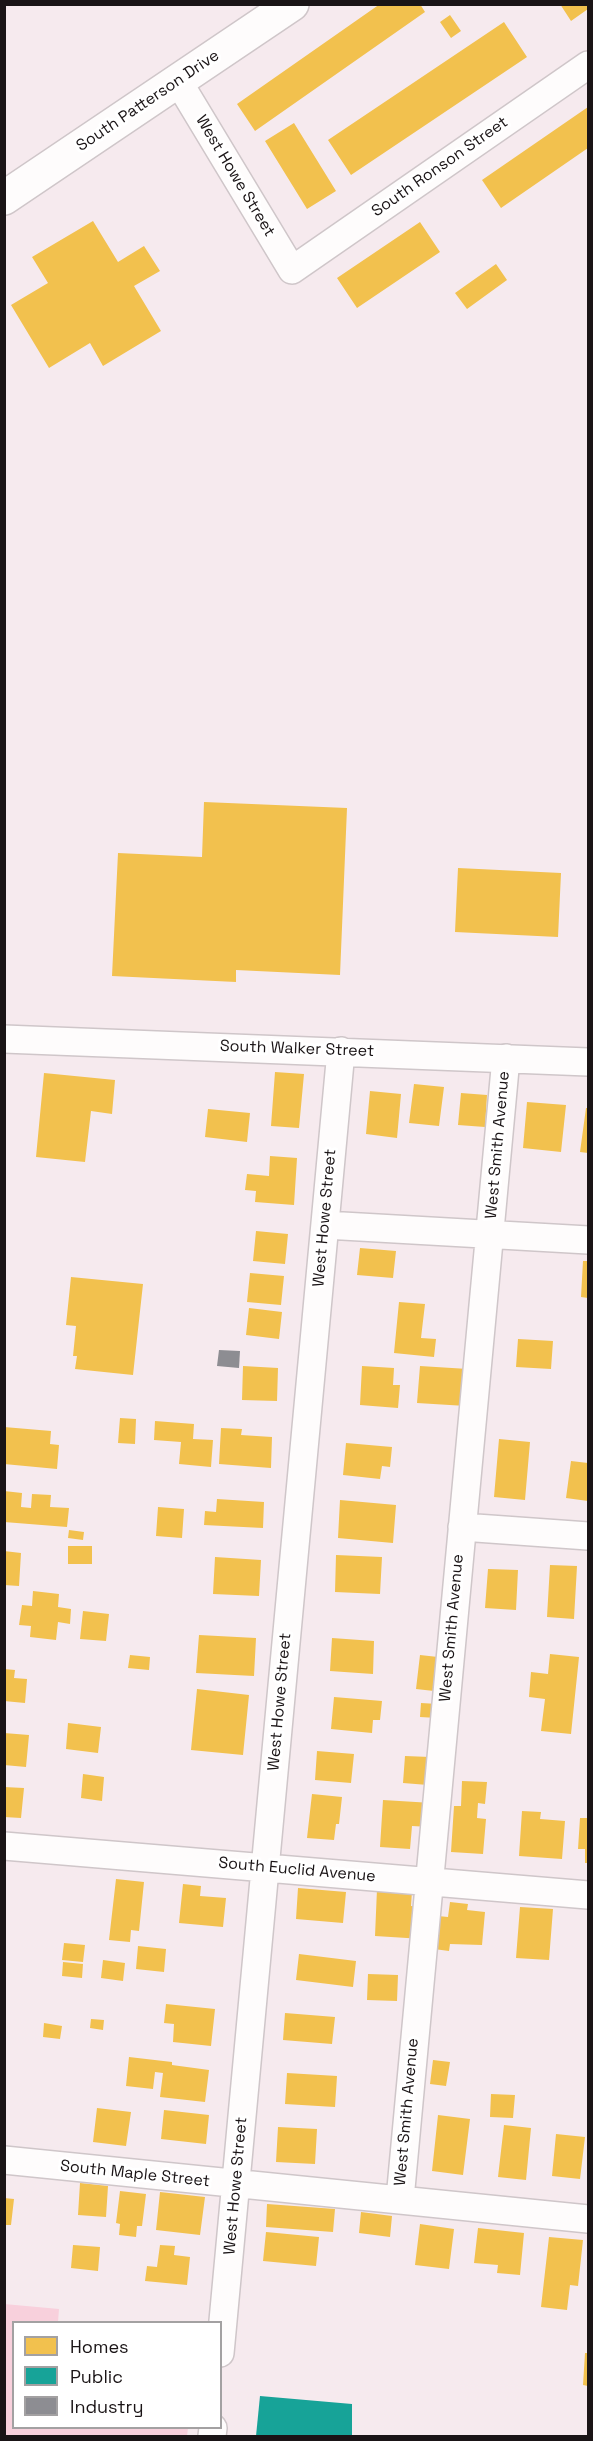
<!DOCTYPE html>
<style>
body{margin:0}
#map{position:relative;width:593px;height:2441px;overflow:hidden;background:#f6eaee;font-family:"Space Grotesk",sans-serif}
canvas{display:block}
.frame{position:absolute;inset:0;border:6px solid #1a1416;pointer-events:none}
.legend{position:absolute;left:12px;top:2321px;width:210px;height:108px;box-sizing:border-box;background:#fff;border:2px solid #a3a1a2;margin:0;padding:8px 10px;list-style:none;font-size:18px;color:#1a1416}
.legend li{display:flex;align-items:center;gap:12px;height:30px}
.legend b{width:30px;border:2px solid #a3a1a2}
</style>
<div id="map">
<canvas width="593" height="2441"></canvas>
<div class="frame"></div>
<ul class="legend">
<li><b style="height:16px;background:#f2c14e"></b>Homes</li>
<li><b style="height:16px;background:#17a398"></b>Public</li>
<li><b style="height:16px;background:#8d8d92"></b>Industry</li>
</ul>
</div>
<script>
const c = document.querySelector('canvas').getContext('2d');
c.lineJoin = 'round';
function paint(path, color) { c.fillStyle = color; c.fill(path, 'evenodd'); }
const shape = rows => new Path2D(rows.map(r => 'M' + r).join(''));
function stroke(path, color, width, dash) { c.strokeStyle = color; c.lineWidth = width; c.lineCap = dash ? 'butt' : 'round'; c.setLineDash(dash || []); c.stroke(path); }
function write(font, color, halo, rows, align = 'center') {
  c.font = font + ' "Space Grotesk",sans-serif'; c.lineWidth = 6; c.setLineDash([]); c.textBaseline = 'middle'; c.strokeStyle = halo; c.fillStyle = color; for (const [text, x, y, turn = 0] of rows) {
    c.save(); c.translate(x, y); c.rotate((+turn || 0) * Math.PI / 180); c.textAlign = isNaN(turn) ? turn : align; if (halo) c.strokeText(text, 0, 0); c.fillText(text, 0, 0); c.restore();
  }
}
paint(shape([
 [4,2304,59,2309,58,2322,14,2322,14,2428,188,2428,187,2436,5,2436]
]), '#f8d0dc');
paint(shape([
 [380,4,420,4,425,12,255,131,237,104],
 [560,4,588,4,588,9,571,21],
 [450,15,461,31,451,38,440,22],
 [504,22,527,57,351,175,328,140],
 [588,107,588,148,501,208,482,180],
 [294,123,336,191,307,209,265,141],
 [93,221,118,262,144,246,160,271,134,286,161,331,103,366,90,343,49,368,11,305,48,283,32,257],
 [420,222,440,252,357,308,337,278],
 [496,264,507,280,467,309,455,293],
 [204,802,347,808,340,975,236,970,236,982,112,976,118,853,202,857],
 [458,868,561,873,558,937,455,932],
 [275,1072,304,1074,299,1128,271,1126],
 [44,1073,115,1080,112,1114,91,1111,85,1162,36,1157],
 [414,1084,444,1087,439,1126,409,1123],
 [370,1091,401,1094,397,1138,366,1134],
 [461,1093,487,1095,485,1127,458,1125],
 [527,1102,566,1105,561,1152,523,1148],
 [586,1108,588,1108,588,1153,580,1152],
 [208,1109,250,1113,247,1142,205,1137],
 [270,1156,297,1158,294,1205,255,1202,256,1191,245,1190,247,1174,269,1176],
 [256,1231,288,1234,285,1264,253,1261],
 [360,1248,396,1251,393,1278,357,1275],
 [583,1261,588,1261,588,1298,581,1297],
 [250,1273,284,1276,281,1305,247,1302],
 [71,1277,143,1284,133,1375,75,1369,77,1356,73,1356,76,1326,66,1325],
 [399,1302,425,1304,421,1338,436,1339,434,1357,394,1353],
 [249,1308,282,1312,279,1339,246,1335],
 [518,1339,553,1341,551,1369,516,1367],
 [243,1366,278,1368,277,1401,242,1400],
 [362,1366,394,1368,393,1385,400,1385,398,1408,360,1405],
 [420,1366,468,1369,466,1406,417,1403],
 [120,1418,136,1419,135,1444,118,1443],
 [155,1421,194,1424,193,1439,213,1440,211,1467,179,1464,181,1442,154,1440],
 [4,1427,51,1431,50,1444,59,1445,57,1469,4,1464],
 [221,1428,242,1429,241,1435,272,1437,271,1468,219,1464],
 [499,1439,530,1442,525,1500,494,1497],
 [346,1443,392,1447,390,1467,382,1466,380,1479,343,1475],
 [571,1461,588,1463,588,1501,566,1498],
 [4,1491,22,1493,21,1507,31,1508,32,1494,51,1495,50,1507,69,1508,67,1527,4,1522],
 [217,1499,264,1502,263,1528,204,1525,205,1511,216,1512],
 [340,1500,396,1505,393,1543,338,1538],
 [158,1507,184,1509,182,1538,156,1536],
 [69,1530,84,1532,83,1540,68,1538],
 [68,1546,92,1546,92,1564,68,1564],
 [4,1551,21,1553,19,1586,4,1585],
 [336,1555,382,1557,380,1594,335,1592],
 [215,1557,261,1560,259,1596,213,1594],
 [550,1565,577,1566,574,1619,547,1617],
 [488,1569,518,1570,516,1610,485,1608],
 [33,1591,59,1594,58,1607,71,1609,70,1624,58,1622,56,1640,30,1637,31,1626,19,1625,22,1605,32,1606],
 [83,1611,109,1614,106,1641,80,1639],
 [199,1635,256,1638,254,1676,196,1673],
 [332,1638,374,1641,373,1674,330,1671],
 [550,1654,579,1657,571,1734,541,1731,545,1699,529,1697,531,1672,548,1674],
 [130,1655,150,1657,149,1670,128,1668],
 [420,1655,447,1658,443,1692,416,1689],
 [4,1669,15,1670,14,1678,27,1679,25,1703,4,1701],
 [197,1689,249,1695,243,1755,191,1750],
 [334,1697,382,1701,380,1720,373,1720,372,1733,331,1729],
 [421,1703,438,1704,437,1718,420,1717],
 [68,1723,101,1727,98,1753,66,1749],
 [4,1733,29,1735,26,1767,4,1765],
 [317,1751,354,1754,351,1783,315,1780],
 [405,1756,430,1757,428,1785,403,1783],
 [83,1774,104,1777,102,1801,81,1798],
 [462,1781,487,1782,485,1804,478,1803,477,1818,486,1819,483,1854,451,1852,454,1806,461,1806],
 [4,1787,24,1788,21,1818,4,1817],
 [312,1794,342,1797,339,1824,336,1824,334,1840,307,1838],
 [383,1800,432,1803,430,1827,412,1826,410,1849,380,1847],
 [522,1811,541,1812,540,1819,565,1821,562,1859,519,1856],
 [580,1818,588,1818,588,1863,585,1863,585,1849,578,1849],
 [116,1879,144,1882,139,1931,131,1930,130,1942,109,1940],
 [183,1884,201,1886,200,1896,226,1898,223,1927,179,1923],
 [298,1888,346,1892,343,1923,296,1919],
 [377,1889,412,1891,411,1906,425,1907,423,1939,375,1936],
 [450,1902,468,1904,467,1910,485,1912,482,1945,450,1944,449,1951,434,1949,438,1916,448,1917],
 [520,1907,553,1909,549,1960,516,1958],
 [64,1943,85,1945,83,1962,62,1960],
 [138,1946,166,1949,164,1972,136,1969],
 [299,1954,356,1961,353,1987,296,1980],
 [103,1960,125,1963,123,1981,101,1978],
 [63,1962,83,1964,82,1978,62,1976],
 [368,1974,398,1975,397,2001,367,2000],
 [166,2004,215,2009,211,2046,173,2042,174,2024,164,2023],
 [285,2013,335,2017,332,2044,283,2040],
 [91,2019,104,2020,103,2030,90,2028],
 [44,2023,62,2026,60,2039,43,2037],
 [129,2057,172,2062,172,2065,209,2070,205,2102,160,2097,163,2073,155,2072,153,2089,126,2086],
 [433,2060,450,2062,446,2086,430,2084],
 [287,2073,337,2076,335,2107,285,2104],
 [491,2094,515,2095,513,2118,490,2117],
 [97,2108,131,2112,126,2146,93,2142],
 [164,2110,209,2115,206,2144,161,2139],
 [438,2115,470,2119,463,2175,432,2171],
 [504,2125,531,2128,526,2180,498,2177],
 [278,2127,317,2129,315,2164,276,2162],
 [556,2134,585,2137,580,2179,552,2176],
 [80,2183,108,2186,106,2217,78,2215],
 [120,2191,146,2194,142,2226,137,2226,136,2237,119,2235,120,2224,116,2223],
 [160,2192,205,2197,200,2235,156,2230],
 [4,2198,14,2199,11,2225,4,2225],
 [267,2204,335,2209,333,2232,266,2227],
 [361,2212,392,2216,390,2237,359,2233],
 [420,2224,454,2229,449,2269,415,2265],
 [478,2228,524,2233,520,2275,497,2273,498,2265,474,2263],
 [266,2232,319,2237,316,2266,263,2261],
 [549,2237,583,2240,578,2286,570,2285,567,2310,541,2307],
 [73,2245,100,2247,98,2271,71,2268],
 [160,2245,175,2246,174,2255,190,2257,187,2285,145,2281,147,2266,157,2267],
 [585,2353,588,2353,588,2386,583,2385]
]), '#f2c14e');
paint(shape([
 [260,2396,352,2404,352,2436,256,2436]
]), '#17a398');
paint(shape([
 [219,1350,240,1351,239,1368,217,1366]
]), '#8d8d92');
const minor = shape([
 [178,81,292,270,588,65],
 [4,1039,588,1062],
 [325,1225,588,1240],
 [462,1527,588,1536],
 [4,1846,588,1895],
 [4,2160,588,2219],
 [400,2199,506,1058],
 [220,2353,341,1051],
 [212,2436,213,2428]
]);
const major = shape([
 [4,198,292,4]
]);
stroke(minor, '#cfc6c9', 30);
stroke(major, '#cfc6c9', 36);
stroke(minor, '#fefcfc', 27);
stroke(major, '#fefcfc', 33);
write('16px', '#1a1416', '#fff', [
 ["South Patterson Drive",148,101,-34],
 ["South Ronson Street",440,167,-35],
 ["West Howe Street",235,176,59],
 ["South Walker Street",297,1049,2],
 ["West Smith Avenue",498,1145,-85],
 ["West Howe Street",325,1218,-85],
 ["West Smith Avenue",452,1628,-85],
 ["West Howe Street",280,1702,-85],
 ["South Euclid Avenue",297,1870,5],
 ["West Smith Avenue",407,2112,-85],
 ["South Maple Street",135,2174,6],
 ["West Howe Street",236,2186,-85]
]);
</script>
